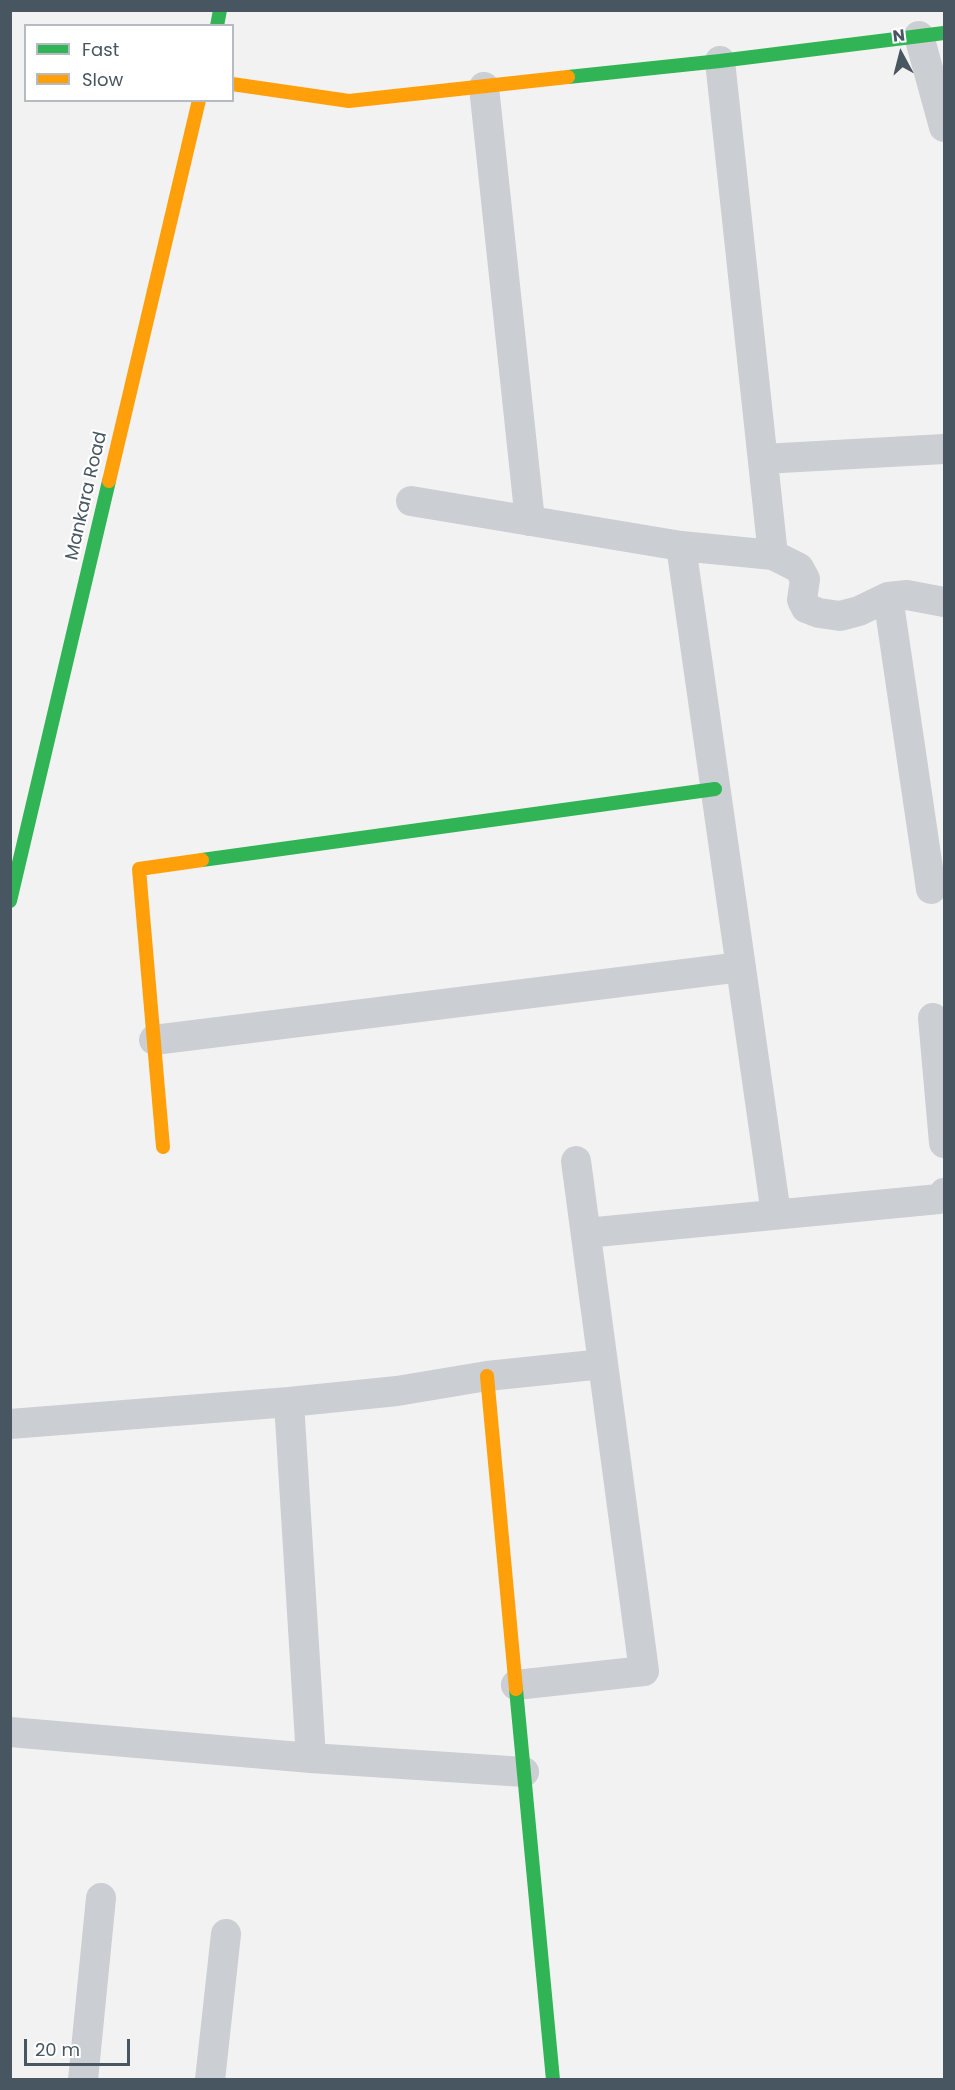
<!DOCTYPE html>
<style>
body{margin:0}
#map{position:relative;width:955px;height:2090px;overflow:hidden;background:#f3f2f2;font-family:Poppins,sans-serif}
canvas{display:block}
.frame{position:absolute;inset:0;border:12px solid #475661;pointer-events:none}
.legend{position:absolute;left:24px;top:24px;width:210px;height:78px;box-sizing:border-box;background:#fff;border:2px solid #b5bbc0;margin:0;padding:8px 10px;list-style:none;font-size:18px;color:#475661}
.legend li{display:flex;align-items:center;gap:12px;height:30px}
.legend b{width:30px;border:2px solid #b5bbc0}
.north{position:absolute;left:871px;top:24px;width:60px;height:60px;-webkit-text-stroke:4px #fff;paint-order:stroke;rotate:353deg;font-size:16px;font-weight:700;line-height:24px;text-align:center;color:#475661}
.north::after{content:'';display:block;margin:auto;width:21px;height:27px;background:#475661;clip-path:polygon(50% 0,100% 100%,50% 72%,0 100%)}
.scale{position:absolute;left:24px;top:2039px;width:106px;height:27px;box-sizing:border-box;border:3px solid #475661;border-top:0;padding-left:8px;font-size:18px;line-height:21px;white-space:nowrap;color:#475661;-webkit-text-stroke:4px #fff;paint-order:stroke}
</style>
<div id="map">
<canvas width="955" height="2090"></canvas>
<div class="frame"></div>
<ul class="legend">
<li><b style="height:8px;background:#30b455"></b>Fast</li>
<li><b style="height:8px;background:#ff9f0a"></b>Slow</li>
</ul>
<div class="north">N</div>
<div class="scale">20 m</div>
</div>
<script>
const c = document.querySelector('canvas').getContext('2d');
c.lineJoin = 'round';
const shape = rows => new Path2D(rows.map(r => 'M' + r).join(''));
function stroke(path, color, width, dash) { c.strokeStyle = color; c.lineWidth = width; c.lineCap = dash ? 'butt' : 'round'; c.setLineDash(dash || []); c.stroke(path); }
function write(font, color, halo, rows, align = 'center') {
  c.font = font + ' Poppins,sans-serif'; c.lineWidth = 4.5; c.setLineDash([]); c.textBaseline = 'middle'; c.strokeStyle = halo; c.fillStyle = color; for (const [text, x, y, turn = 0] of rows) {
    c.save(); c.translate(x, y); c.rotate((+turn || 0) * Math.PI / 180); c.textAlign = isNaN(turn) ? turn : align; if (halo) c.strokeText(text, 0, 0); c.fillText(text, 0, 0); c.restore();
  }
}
stroke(shape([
 [919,36,944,127],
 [720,61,773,555],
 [484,87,530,521],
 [763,459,944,449],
 [411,501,681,546,773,555,799,568,805,579,802,600,806,608,819,613,840,616,859,611,888,597,907,595,944,602],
 [681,546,776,1214],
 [888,597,931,889],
 [933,1018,944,1143],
 [154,1040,741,967],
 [586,1233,939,1199,944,1193],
 [289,1402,311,1758],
 [10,1424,289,1402,397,1391,487,1376,603,1364],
 [516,1685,644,1671,576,1161],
 [10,1732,311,1758,524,1772],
 [83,2080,101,1898],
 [210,2080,226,1934]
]), '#cbced2', 30);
stroke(shape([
 [217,26,220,10],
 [568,77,720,61,944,33],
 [202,860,715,789],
 [10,901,109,481],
 [516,1689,553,2080]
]), '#30b455', 14);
stroke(shape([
 [232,84,349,101,568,77],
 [109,481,199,100],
 [163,1147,139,869,202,860],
 [487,1376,516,1689]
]), '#ff9f0a', 14);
write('18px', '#475661', '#fff', [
 ["Mankara Road",87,496,-77]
]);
</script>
